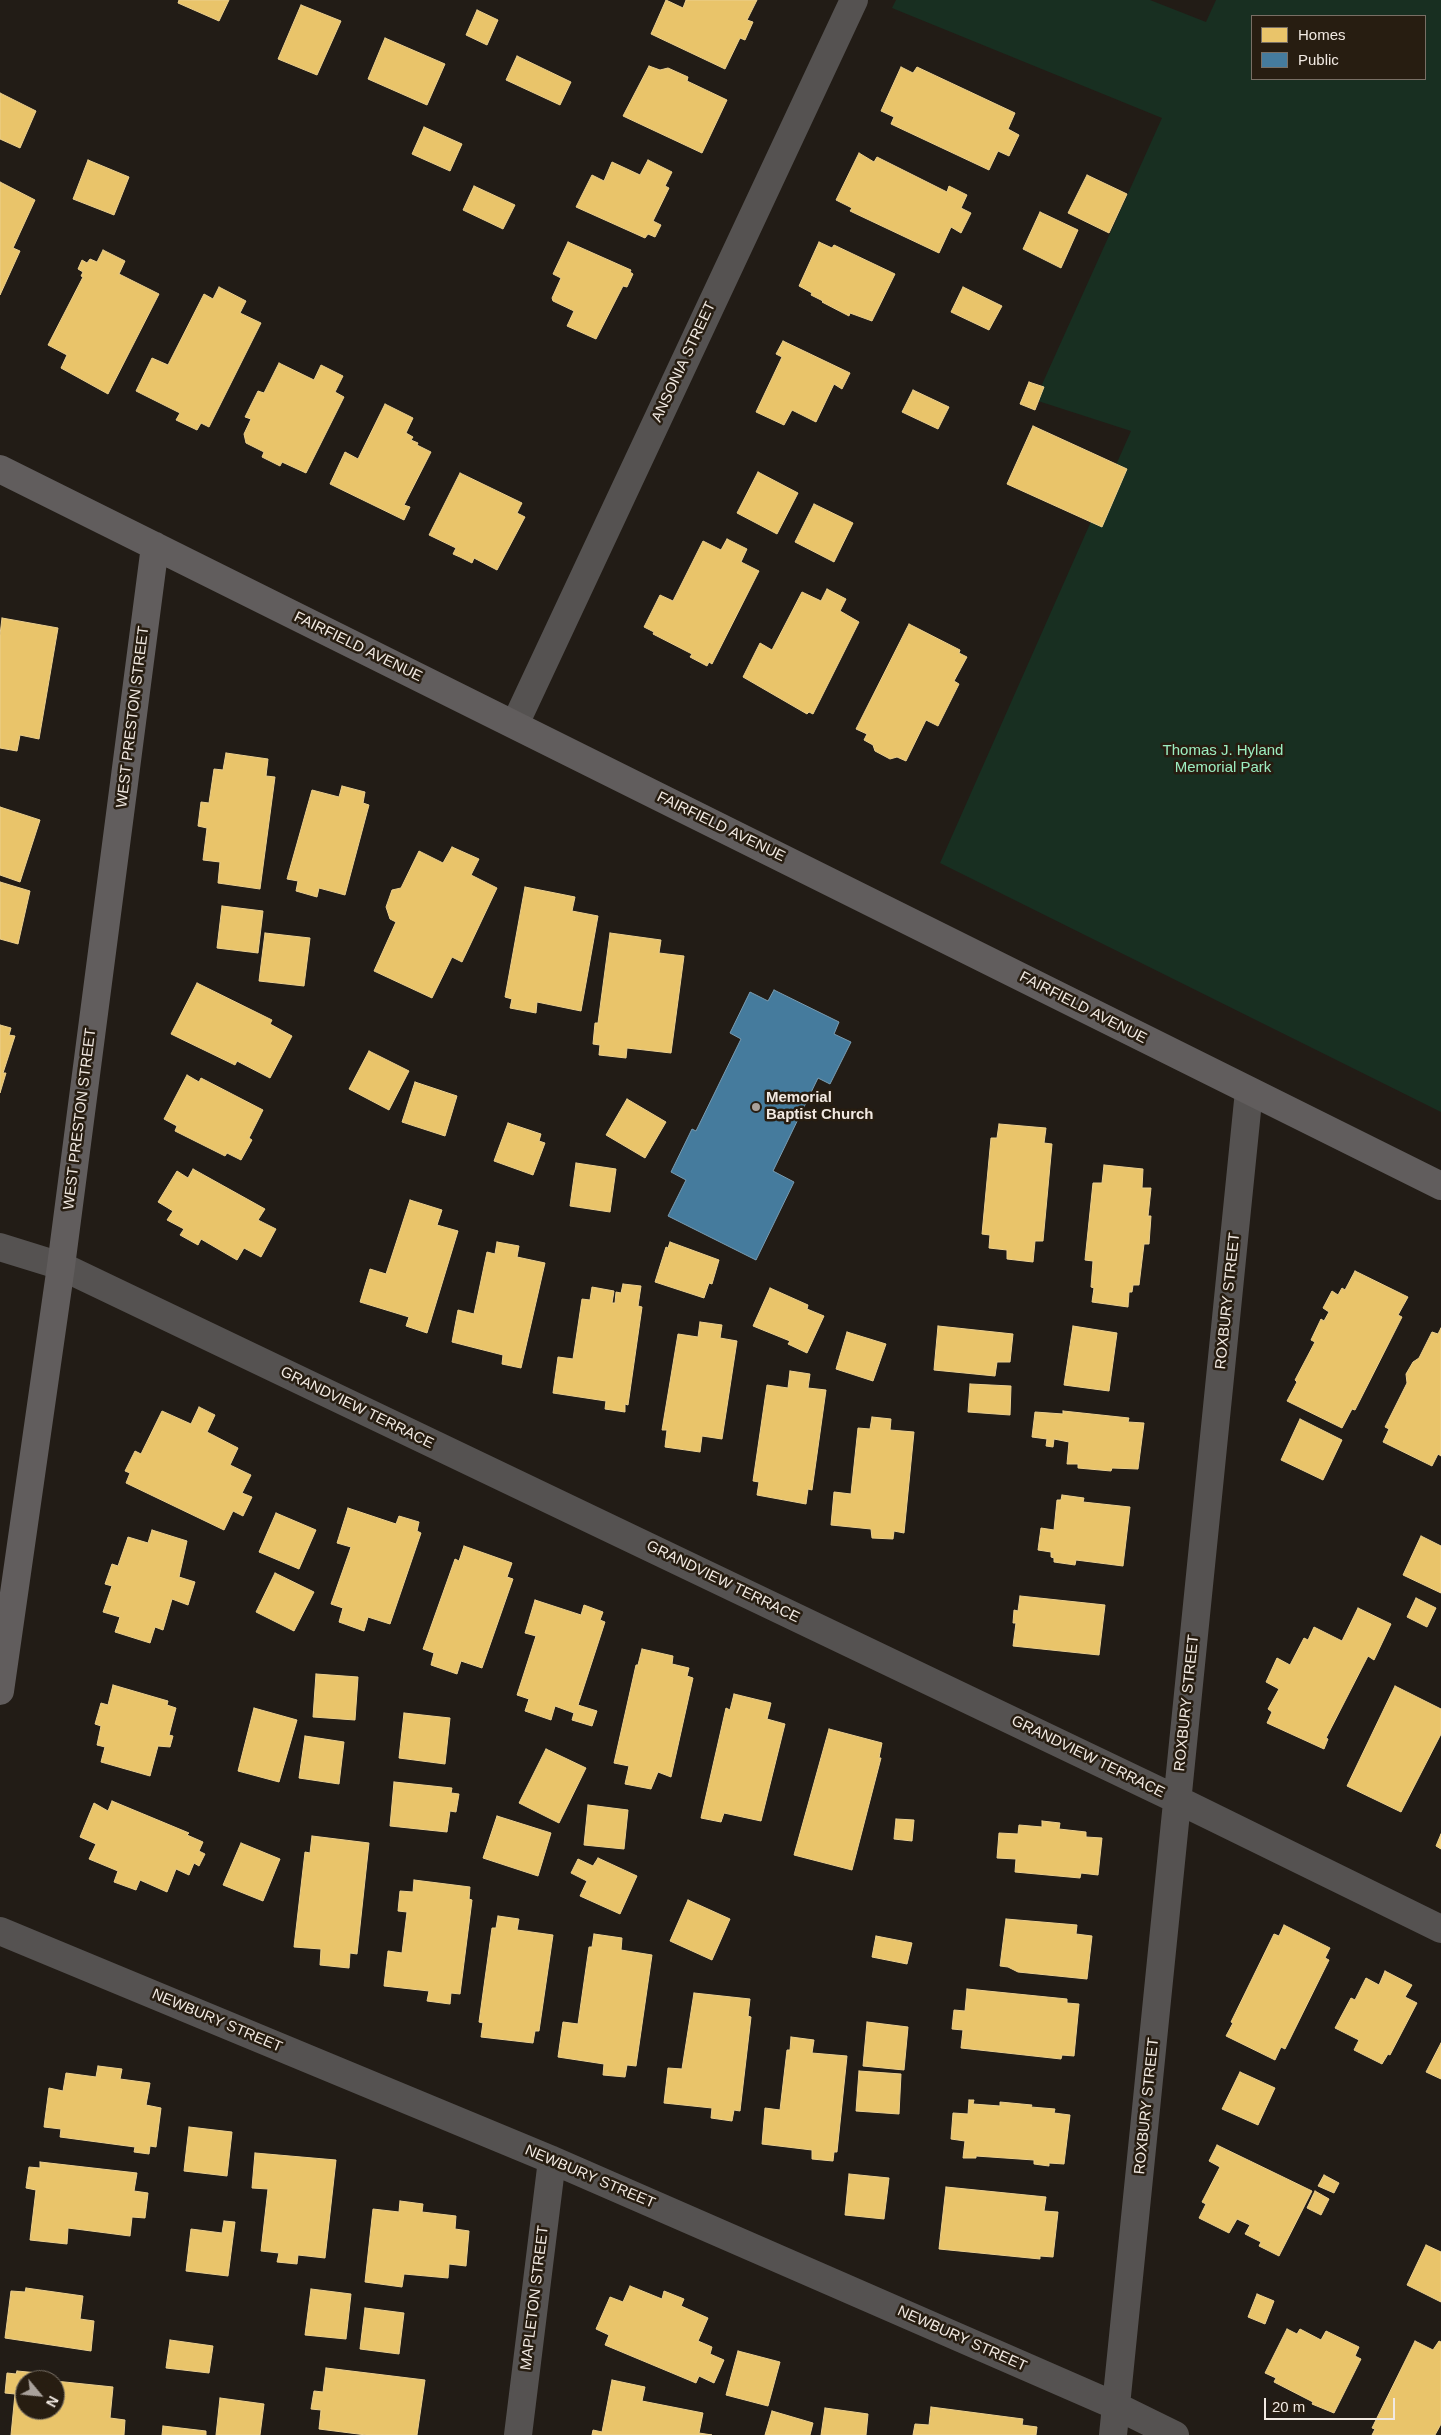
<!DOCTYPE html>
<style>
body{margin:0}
#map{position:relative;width:1441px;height:2435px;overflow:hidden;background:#221c16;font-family:Arial,sans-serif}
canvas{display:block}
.legend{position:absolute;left:1251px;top:15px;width:175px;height:65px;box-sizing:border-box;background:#271d11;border:1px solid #786f65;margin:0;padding:6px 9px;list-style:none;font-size:15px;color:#f1e9e2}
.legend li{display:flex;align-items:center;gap:10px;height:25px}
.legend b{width:25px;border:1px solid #786f65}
.north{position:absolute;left:15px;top:2370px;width:50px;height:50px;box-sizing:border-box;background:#271d11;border:1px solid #786f65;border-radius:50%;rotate:118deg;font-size:14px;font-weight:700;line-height:20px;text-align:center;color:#f1e9e2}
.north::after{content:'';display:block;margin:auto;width:18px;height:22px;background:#a9a19b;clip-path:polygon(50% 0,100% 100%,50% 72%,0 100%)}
.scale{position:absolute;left:1264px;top:2398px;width:131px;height:22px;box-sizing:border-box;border:2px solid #f1e9e2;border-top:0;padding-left:6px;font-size:15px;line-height:18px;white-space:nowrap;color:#f1e9e2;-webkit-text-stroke:4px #271d11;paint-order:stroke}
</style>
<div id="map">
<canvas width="1441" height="2435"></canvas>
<ul class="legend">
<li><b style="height:14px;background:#e9c46a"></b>Homes</li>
<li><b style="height:14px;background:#457b9d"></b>Public</li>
</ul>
<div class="north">N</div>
<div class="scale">20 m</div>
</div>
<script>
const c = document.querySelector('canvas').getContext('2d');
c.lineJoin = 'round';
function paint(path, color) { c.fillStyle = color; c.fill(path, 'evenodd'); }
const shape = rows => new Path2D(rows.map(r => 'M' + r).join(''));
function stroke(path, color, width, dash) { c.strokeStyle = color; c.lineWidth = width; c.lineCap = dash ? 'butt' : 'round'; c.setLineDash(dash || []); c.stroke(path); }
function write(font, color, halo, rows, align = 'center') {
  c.font = font + ' Arial,sans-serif'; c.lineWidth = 5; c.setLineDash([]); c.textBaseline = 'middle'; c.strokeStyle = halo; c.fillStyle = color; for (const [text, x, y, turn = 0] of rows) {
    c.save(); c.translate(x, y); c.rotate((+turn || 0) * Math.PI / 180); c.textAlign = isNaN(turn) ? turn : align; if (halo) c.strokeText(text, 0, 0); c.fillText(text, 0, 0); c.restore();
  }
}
paint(shape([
 [896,0,1150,0,1206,22,1216,0,1441,0,1441,1112,940,863,1131,431,1035,400,1162,118,892,8],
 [1252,16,1425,16,1425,79,1252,79]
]), '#182f21');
const homes = shape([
 [179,0,229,0,219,21,178,3,179,0],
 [666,0,683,8,686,0,757,0,747,20,753,22,745,40,740,38,725,69,651,34,666,0],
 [301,5,341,21,317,75,278,59,301,5],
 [477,10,498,20,487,45,466,35,477,10],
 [385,38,445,64,427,105,368,79,385,38],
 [517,56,571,82,560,105,506,80,517,56],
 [649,66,660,70,668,68,688,77,687,81,727,100,702,153,623,116,649,66],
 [901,67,913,73,917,67,1015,113,1008,129,1019,135,1009,156,998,151,989,170,891,124,894,117,881,111,901,67],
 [0,93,36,111,20,148,0,139,0,93],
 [424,127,462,144,450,171,412,154,424,127],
 [859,153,874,162,877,157,947,192,949,186,967,195,961,208,971,213,961,233,951,227,939,253,850,211,852,208,836,200,859,153],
 [88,160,129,177,114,215,73,199,88,160],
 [648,160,672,172,665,186,669,188,653,221,661,225,655,237,648,234,645,238,576,207,592,175,604,181,612,162,640,175,648,160],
 [1087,175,1127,194,1109,233,1068,213,1087,175],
 [0,182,35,200,13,248,20,251,0,295,0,182],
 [474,186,515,205,503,229,463,210,474,186],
 [1040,212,1078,230,1061,268,1023,249,1040,212],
 [568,242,631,270,630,272,633,274,627,287,623,286,596,339,567,326,574,311,553,301,552,298,561,278,553,274,568,242],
 [819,242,832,248,834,245,895,274,872,321,850,313,849,316,822,302,823,301,811,295,812,293,799,286,819,242],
 [103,250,125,261,119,274,159,294,108,394,61,368,67,355,48,345,83,277,81,276,83,272,78,269,82,260,87,263,90,259,97,262,103,250],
 [219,287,246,301,240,313,261,323,209,427,201,423,197,430,176,420,180,413,136,391,152,358,168,365,204,294,213,299,219,287],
 [963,287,1002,306,989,330,951,312,963,287],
 [783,341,850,373,842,389,834,384,816,422,792,410,784,425,756,412,782,357,776,354,783,341],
 [279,363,314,380,321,365,343,376,335,392,344,397,306,473,282,462,280,466,262,457,264,452,246,443,244,434,251,419,245,417,258,391,264,393,279,363],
 [1029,382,1044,387,1035,410,1020,404,1029,382],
 [913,390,949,407,938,429,902,412,913,390],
 [385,404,413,418,406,433,413,437,411,440,418,443,417,445,431,452,404,505,410,507,404,520,330,484,345,452,358,459,385,404],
 [1033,426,1127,469,1102,527,1007,484,1033,426],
 [758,472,798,493,777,534,737,513,758,472],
 [460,473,522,503,517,513,525,517,497,570,474,558,472,563,460,557,453,554,456,548,429,535,460,473],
 [814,504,853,523,834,562,795,542,814,504],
 [727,539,747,549,741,562,759,571,712,664,709,662,707,666,690,657,692,654,653,634,654,632,644,627,660,595,673,601,703,541,721,550,727,539],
 [827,589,846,599,840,611,859,622,813,714,809,712,807,714,743,677,760,643,772,650,802,592,821,601,827,589],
 [2,618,58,628,39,739,20,735,17,751,0,748,0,635,2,618],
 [909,624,960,650,959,653,967,657,954,681,959,684,938,726,926,720,906,761,897,757,890,759,875,751,873,745,864,740,867,734,856,729,909,624],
 [226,753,268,759,266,776,275,777,260,889,218,883,220,862,203,860,207,828,198,826,201,802,209,803,214,769,223,770,226,753],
 [342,786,365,792,363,803,369,805,345,895,319,888,317,897,296,891,298,881,287,879,312,790,339,797,342,786],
 [0,807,40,820,20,882,0,875,0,807],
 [452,847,479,859,471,875,497,888,462,962,452,957,432,998,374,971,396,922,390,919,386,907,392,890,401,888,419,851,443,863,452,847],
 [0,882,30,891,18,944,0,939,0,882],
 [525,887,575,897,572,911,598,916,581,1011,537,1002,536,1013,510,1008,512,999,505,997,525,887],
 [222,906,263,911,258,953,217,948,222,906],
 [265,933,310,938,304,986,259,981,265,933],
 [610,933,661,940,659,953,684,956,671,1053,627,1048,626,1058,599,1055,600,1045,593,1044,595,1023,598,1023,610,933],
 [197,983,272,1020,270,1024,292,1036,270,1078,237,1061,235,1065,171,1034,197,983],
 [0,1025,11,1028,9,1035,15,1036,3,1073,6,1073,0,1093,0,1025],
 [369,1051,409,1071,389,1110,349,1089,369,1051],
 [187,1075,199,1082,201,1078,263,1110,249,1138,252,1140,241,1160,227,1153,225,1156,175,1131,177,1126,164,1119,187,1075],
 [415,1082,457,1096,445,1136,402,1122,415,1082],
 [627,1099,666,1122,645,1158,606,1135,627,1099],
 [508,1123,541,1134,539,1141,545,1143,533,1175,494,1161,508,1123],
 [999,1124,1046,1128,1044,1143,1052,1144,1043,1241,1035,1241,1033,1262,1007,1259,1007,1250,989,1248,990,1235,982,1234,991,1138,997,1138,999,1124],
 [576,1163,616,1169,610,1212,570,1206,576,1163],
 [1104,1165,1143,1169,1142,1188,1151,1188,1148,1216,1151,1216,1149,1244,1144,1244,1139,1285,1133,1285,1132,1292,1129,1292,1128,1307,1092,1302,1094,1288,1091,1287,1093,1261,1085,1260,1093,1183,1102,1183,1104,1165],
 [193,1169,265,1209,258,1220,276,1229,261,1257,244,1248,237,1260,201,1239,198,1245,180,1235,184,1229,167,1220,173,1211,158,1202,177,1171,188,1178,193,1169],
 [410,1200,442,1210,437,1225,458,1231,427,1333,406,1326,409,1317,360,1302,370,1269,386,1274,410,1200],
 [497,1242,519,1246,517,1257,545,1263,521,1368,502,1364,503,1355,452,1342,458,1310,474,1314,487,1252,495,1254,497,1242],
 [670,1242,719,1260,712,1284,709,1283,704,1298,655,1282,666,1247,668,1248,670,1242],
 [1355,1271,1408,1297,1398,1315,1402,1317,1355,1410,1352,1409,1342,1428,1287,1401,1297,1382,1295,1380,1315,1342,1311,1340,1321,1319,1324,1321,1329,1312,1323,1308,1332,1291,1338,1295,1342,1288,1345,1290,1355,1271],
 [623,1284,641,1286,638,1306,642,1307,628,1405,625,1404,625,1412,605,1409,606,1401,553,1393,558,1357,573,1359,582,1299,590,1300,592,1287,614,1291,612,1303,615,1303,616,1292,621,1293,623,1284],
 [770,1288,808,1305,807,1309,824,1316,807,1353,788,1344,790,1341,753,1326,770,1288],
 [700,1322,722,1325,720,1338,737,1341,722,1439,702,1436,700,1452,665,1447,667,1430,662,1430,678,1334,698,1337,700,1322],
 [938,1326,1013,1334,1010,1362,997,1362,995,1376,934,1370,938,1326],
 [1073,1326,1117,1333,1109,1391,1064,1385,1073,1326],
 [1441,1328,1441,1456,1438,1454,1432,1466,1383,1442,1389,1429,1385,1427,1407,1383,1406,1374,1413,1362,1419,1358,1432,1332,1438,1334,1441,1328],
 [847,1332,886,1344,873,1381,836,1369,847,1332],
 [790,1371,810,1374,808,1388,826,1390,812,1490,808,1489,806,1504,757,1495,759,1482,753,1481,767,1385,788,1388,790,1371],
 [970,1384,1011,1386,1010,1415,968,1412,970,1384],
 [199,1407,215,1415,207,1432,238,1448,230,1465,251,1475,242,1493,252,1497,243,1516,233,1511,224,1530,126,1483,130,1473,125,1471,135,1451,141,1454,162,1411,191,1424,199,1407],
 [1063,1411,1129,1418,1128,1422,1144,1423,1138,1469,1112,1468,1111,1471,1078,1468,1078,1464,1067,1464,1069,1442,1054,1439,1053,1447,1046,1446,1047,1439,1032,1437,1035,1412,1063,1414,1063,1411],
 [872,1417,891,1419,890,1430,914,1432,904,1533,894,1531,893,1539,872,1538,871,1529,831,1525,834,1492,851,1494,858,1428,870,1429,872,1417],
 [1300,1419,1342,1440,1323,1480,1281,1460,1300,1419],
 [1062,1495,1084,1498,1083,1502,1130,1507,1123,1566,1076,1560,1075,1565,1054,1562,1054,1558,1051,1557,1051,1552,1038,1550,1041,1528,1054,1530,1057,1500,1061,1500,1062,1495],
 [348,1508,396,1524,399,1516,419,1522,417,1531,421,1533,390,1624,368,1617,364,1631,339,1622,343,1608,331,1604,351,1547,337,1543,348,1508],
 [276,1513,316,1530,299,1569,259,1552,276,1513],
 [152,1530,187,1541,179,1577,195,1582,188,1605,172,1599,163,1630,155,1627,150,1643,115,1632,120,1617,103,1612,112,1586,105,1584,112,1564,118,1566,128,1537,148,1543,152,1530],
 [1421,1536,1441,1546,1441,1593,1403,1575,1421,1536],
 [464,1546,512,1563,507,1577,513,1579,482,1668,461,1661,457,1674,431,1665,434,1653,423,1649,455,1559,459,1561,464,1546],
 [275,1573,314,1592,294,1631,256,1612,275,1573],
 [1020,1596,1105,1605,1099,1655,1013,1646,1016,1623,1013,1623,1014,1610,1018,1611,1020,1596],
 [1416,1598,1436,1608,1427,1627,1407,1617,1416,1598],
 [535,1600,581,1615,584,1605,603,1612,600,1620,605,1622,578,1705,597,1711,592,1726,572,1720,574,1713,555,1706,551,1720,525,1711,529,1699,517,1695,536,1636,525,1633,535,1600],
 [1358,1608,1391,1624,1374,1660,1368,1656,1326,1738,1328,1739,1324,1749,1267,1723,1272,1712,1268,1709,1279,1689,1266,1682,1277,1658,1290,1665,1304,1638,1308,1640,1314,1627,1342,1641,1358,1608],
 [642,1649,673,1656,672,1664,689,1668,687,1676,693,1678,671,1777,658,1772,651,1789,625,1784,629,1766,614,1763,636,1665,638,1665,642,1649],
 [316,1674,358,1677,355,1720,313,1717,316,1674],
 [113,1685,168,1701,167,1705,176,1708,169,1735,173,1736,170,1747,158,1746,150,1776,101,1762,105,1747,97,1745,101,1726,95,1724,101,1703,108,1705,113,1685],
 [1395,1686,1441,1709,1441,1734,1401,1812,1347,1786,1395,1686],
 [734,1694,771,1703,767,1719,785,1724,761,1821,724,1813,721,1822,701,1818,726,1708,730,1710,734,1694],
 [254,1708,297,1720,279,1782,238,1771,254,1708],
 [404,1713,450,1718,445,1764,399,1758,404,1713],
 [829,1729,882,1743,879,1758,881,1758,852,1870,794,1855,829,1729],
 [305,1736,344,1742,339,1784,299,1778,305,1736],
 [546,1749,586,1768,559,1823,519,1803,546,1749],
 [394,1782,452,1788,451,1793,459,1794,456,1812,450,1811,447,1832,390,1826,394,1782],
 [112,1801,189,1833,187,1835,203,1842,199,1851,205,1854,199,1866,194,1863,189,1875,176,1869,167,1892,140,1880,136,1890,114,1882,118,1871,89,1859,96,1844,80,1837,94,1803,108,1811,112,1801],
 [588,1805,628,1810,624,1849,584,1845,588,1805],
 [497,1816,551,1833,538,1876,483,1858,497,1816],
 [896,1819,914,1820,912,1841,894,1839,896,1819],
 [1042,1821,1060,1823,1059,1829,1086,1832,1086,1837,1102,1838,1098,1875,1081,1873,1080,1878,1015,1872,1016,1859,997,1858,999,1833,1018,1834,1019,1825,1042,1827,1042,1821],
 [1441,1834,1441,1849,1436,1846,1441,1834],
 [312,1836,369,1843,357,1954,350,1953,349,1968,320,1965,321,1949,294,1947,305,1852,310,1853,312,1836],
 [241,1843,280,1859,263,1901,223,1885,241,1843],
 [598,1858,637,1876,620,1914,580,1896,587,1881,571,1873,578,1859,593,1866,598,1858],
 [414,1880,470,1887,469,1899,472,1900,460,1994,451,1993,450,2004,427,2001,429,1991,384,1986,388,1951,402,1953,407,1912,398,1911,400,1891,413,1892,414,1880],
 [688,1900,730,1919,712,1960,670,1941,688,1900],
 [498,1916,519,1919,517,1930,553,1935,539,2031,535,2031,533,2043,481,2037,483,2023,479,2022,492,1928,496,1928,498,1916],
 [1006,1919,1077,1925,1076,1934,1092,1936,1087,1979,1018,1972,1008,1967,1000,1966,1006,1919],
 [1284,1925,1330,1948,1325,1958,1329,1960,1285,2049,1281,2047,1275,2060,1226,2036,1233,2023,1231,2022,1274,1934,1279,1936,1284,1925],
 [594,1934,622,1938,621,1950,652,1955,636,2066,627,2065,625,2077,603,2075,604,2064,558,2057,563,2022,578,2024,589,1947,592,1947,594,1934],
 [876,1936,912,1943,907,1964,872,1957,876,1936],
 [1385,1971,1412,1985,1405,1997,1417,2003,1390,2055,1388,2054,1382,2064,1354,2050,1359,2040,1335,2028,1351,1998,1355,2000,1366,1978,1379,1985,1385,1971],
 [967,1989,1067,1999,1067,2003,1079,2004,1074,2056,1062,2055,1061,2059,961,2048,963,2030,952,2029,954,2010,965,2011,967,1989],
 [694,1993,750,1999,748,2016,751,2017,740,2111,734,2110,732,2121,711,2118,712,2108,664,2103,668,2068,682,2069,694,1993],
 [867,2022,908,2027,904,2070,863,2066,867,2022],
 [791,2037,814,2040,812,2053,847,2056,837,2152,834,2152,833,2161,812,2159,812,2150,762,2144,765,2108,780,2110,787,2050,790,2050,791,2037],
 [1441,2043,1441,2079,1426,2072,1441,2043],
 [98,2066,122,2069,120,2079,150,2083,146,2105,161,2108,156,2147,150,2146,149,2154,134,2152,135,2147,60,2137,61,2129,44,2127,49,2088,63,2091,66,2073,96,2077,98,2066],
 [859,2071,901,2074,899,2114,856,2111,859,2071],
 [1240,2072,1275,2088,1258,2125,1222,2109,1240,2072],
 [969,2100,974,2100,973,2104,1000,2106,1000,2102,1032,2105,1031,2107,1055,2109,1054,2113,1070,2115,1064,2164,1049,2163,1049,2166,1034,2164,1034,2160,976,2156,976,2158,963,2158,965,2141,951,2139,953,2113,968,2114,969,2100],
 [189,2127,232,2132,227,2176,184,2171,189,2127],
 [1217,2145,1312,2191,1279,2256,1259,2246,1261,2242,1245,2234,1250,2225,1237,2219,1229,2233,1199,2218,1206,2204,1202,2202,1220,2167,1209,2161,1217,2145],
 [255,2153,336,2160,325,2258,298,2255,297,2264,277,2262,279,2253,261,2251,268,2189,252,2188,255,2153],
 [40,2162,137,2173,134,2191,148,2193,145,2218,132,2217,130,2236,68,2228,67,2244,30,2240,36,2190,26,2188,29,2167,40,2168,40,2162],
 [849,2174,889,2178,884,2219,845,2215,849,2174],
 [1324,2175,1339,2183,1334,2193,1318,2186,1324,2175],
 [946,2187,1046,2197,1044,2211,1058,2212,1053,2257,1040,2256,1040,2259,939,2249,946,2187],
 [1315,2191,1329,2199,1321,2215,1307,2208,1315,2191],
 [400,2201,423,2204,422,2212,456,2216,455,2229,469,2231,466,2266,449,2264,448,2278,404,2274,402,2287,365,2282,373,2209,399,2212,400,2201],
 [224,2221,235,2222,228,2276,186,2271,191,2229,222,2233,224,2221],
 [1426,2245,1441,2252,1441,2302,1407,2285,1426,2245],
 [630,2286,662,2299,664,2291,684,2299,681,2306,708,2318,698,2341,712,2347,710,2354,724,2360,714,2383,699,2376,696,2383,605,2345,609,2335,596,2329,610,2297,623,2302,630,2286],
 [26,2288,83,2296,80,2319,94,2321,91,2351,5,2338,11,2291,25,2292,26,2288],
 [311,2289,351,2294,346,2339,305,2335,311,2289],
 [1257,2294,1274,2301,1265,2324,1248,2317,1257,2294],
 [365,2308,404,2313,399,2354,360,2349,365,2308],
 [1287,2329,1297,2334,1300,2329,1321,2340,1326,2331,1359,2347,1355,2356,1361,2359,1334,2413,1312,2404,1313,2402,1274,2382,1276,2378,1265,2373,1287,2329],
 [170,2340,213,2346,209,2373,166,2368,170,2340],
 [1415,2341,1433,2350,1439,2341,1441,2342,1441,2424,1435,2435,1372,2435,1375,2429,1372,2428,1415,2341],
 [738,2351,780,2362,768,2406,726,2395,738,2351],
 [326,2368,425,2380,417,2435,366,2435,319,2429,321,2410,311,2409,314,2391,323,2392,326,2368],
 [17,2371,49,2374,48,2380,25,2380,25,2410,55,2410,55,2381,113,2387,110,2418,125,2420,124,2435,11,2435,15,2394,5,2393,7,2373,16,2374,17,2371],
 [612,2380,645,2387,642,2401,703,2413,699,2433,712,2435,592,2435,593,2430,602,2432,612,2380],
 [220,2398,264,2404,260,2435,216,2435,220,2398],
 [931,2407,1023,2419,1022,2425,1037,2427,1036,2435,913,2435,915,2424,929,2425,931,2407],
 [825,2408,868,2414,866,2435,821,2435,825,2408],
 [772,2411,813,2423,810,2435,765,2435,772,2411],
 [163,2426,206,2431,206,2435,162,2435,163,2426]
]);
paint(homes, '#e9c46a');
stroke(homes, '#ebcf8e', 1);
const public = shape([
 [774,990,839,1022,834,1034,851,1042,830,1084,818,1078,773,1171,794,1182,756,1260,668,1216,686,1180,671,1172,692,1129,696,1131,741,1039,730,1033,750,992,768,1001,774,990]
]);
paint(public, '#457b9d');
stroke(public, '#799cb2', 1);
stroke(shape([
 [515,724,854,0],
 [0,1247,61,1266,1178,1800,1441,1929],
 [0,1931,552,2160,1116,2406,1175,2435],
 [518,2435,552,2160],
 [1113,2435,1249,1091]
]), '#555251', 28);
stroke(shape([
 [0,469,1441,1186],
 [0,1691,61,1266,155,546]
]), '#615d5d', 28);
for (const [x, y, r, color] of [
 [756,1107,5,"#a9a19b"]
]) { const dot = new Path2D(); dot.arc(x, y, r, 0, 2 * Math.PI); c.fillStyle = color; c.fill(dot); stroke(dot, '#271d11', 2); }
write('15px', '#f1e9e2', '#271d11', [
 ["ANSONIA STREET",684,362,-65],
 ["FAIRFIELD AVENUE",358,647,26],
 ["WEST PRESTON STREET",133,717,-83],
 ["FAIRFIELD AVENUE",721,827,26],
 ["FAIRFIELD AVENUE",1083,1008,27],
 ["WEST PRESTON STREET",80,1119,-83],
 ["ROXBURY STREET",1228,1301,-84],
 ["GRANDVIEW TERRACE",357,1408,26],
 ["GRANDVIEW TERRACE",723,1582,26],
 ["ROXBURY STREET",1187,1703,-84],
 ["GRANDVIEW TERRACE",1088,1757,26],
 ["NEWBURY STREET",217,2021,23],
 ["ROXBURY STREET",1147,2106,-84],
 ["NEWBURY STREET",590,2177,23],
 ["MAPLETON STREET",535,2298,-83],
 ["NEWBURY STREET",962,2339,24]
]);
write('15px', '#9cedc0', '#271d11', [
 ["Thomas J. Hyland",1223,751],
 ["Memorial Park",1223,768]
]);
write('bold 15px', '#f1e9e2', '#271d11', [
 ["Memorial",766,1098],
 ["Baptist Church",766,1115]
], 'left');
</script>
